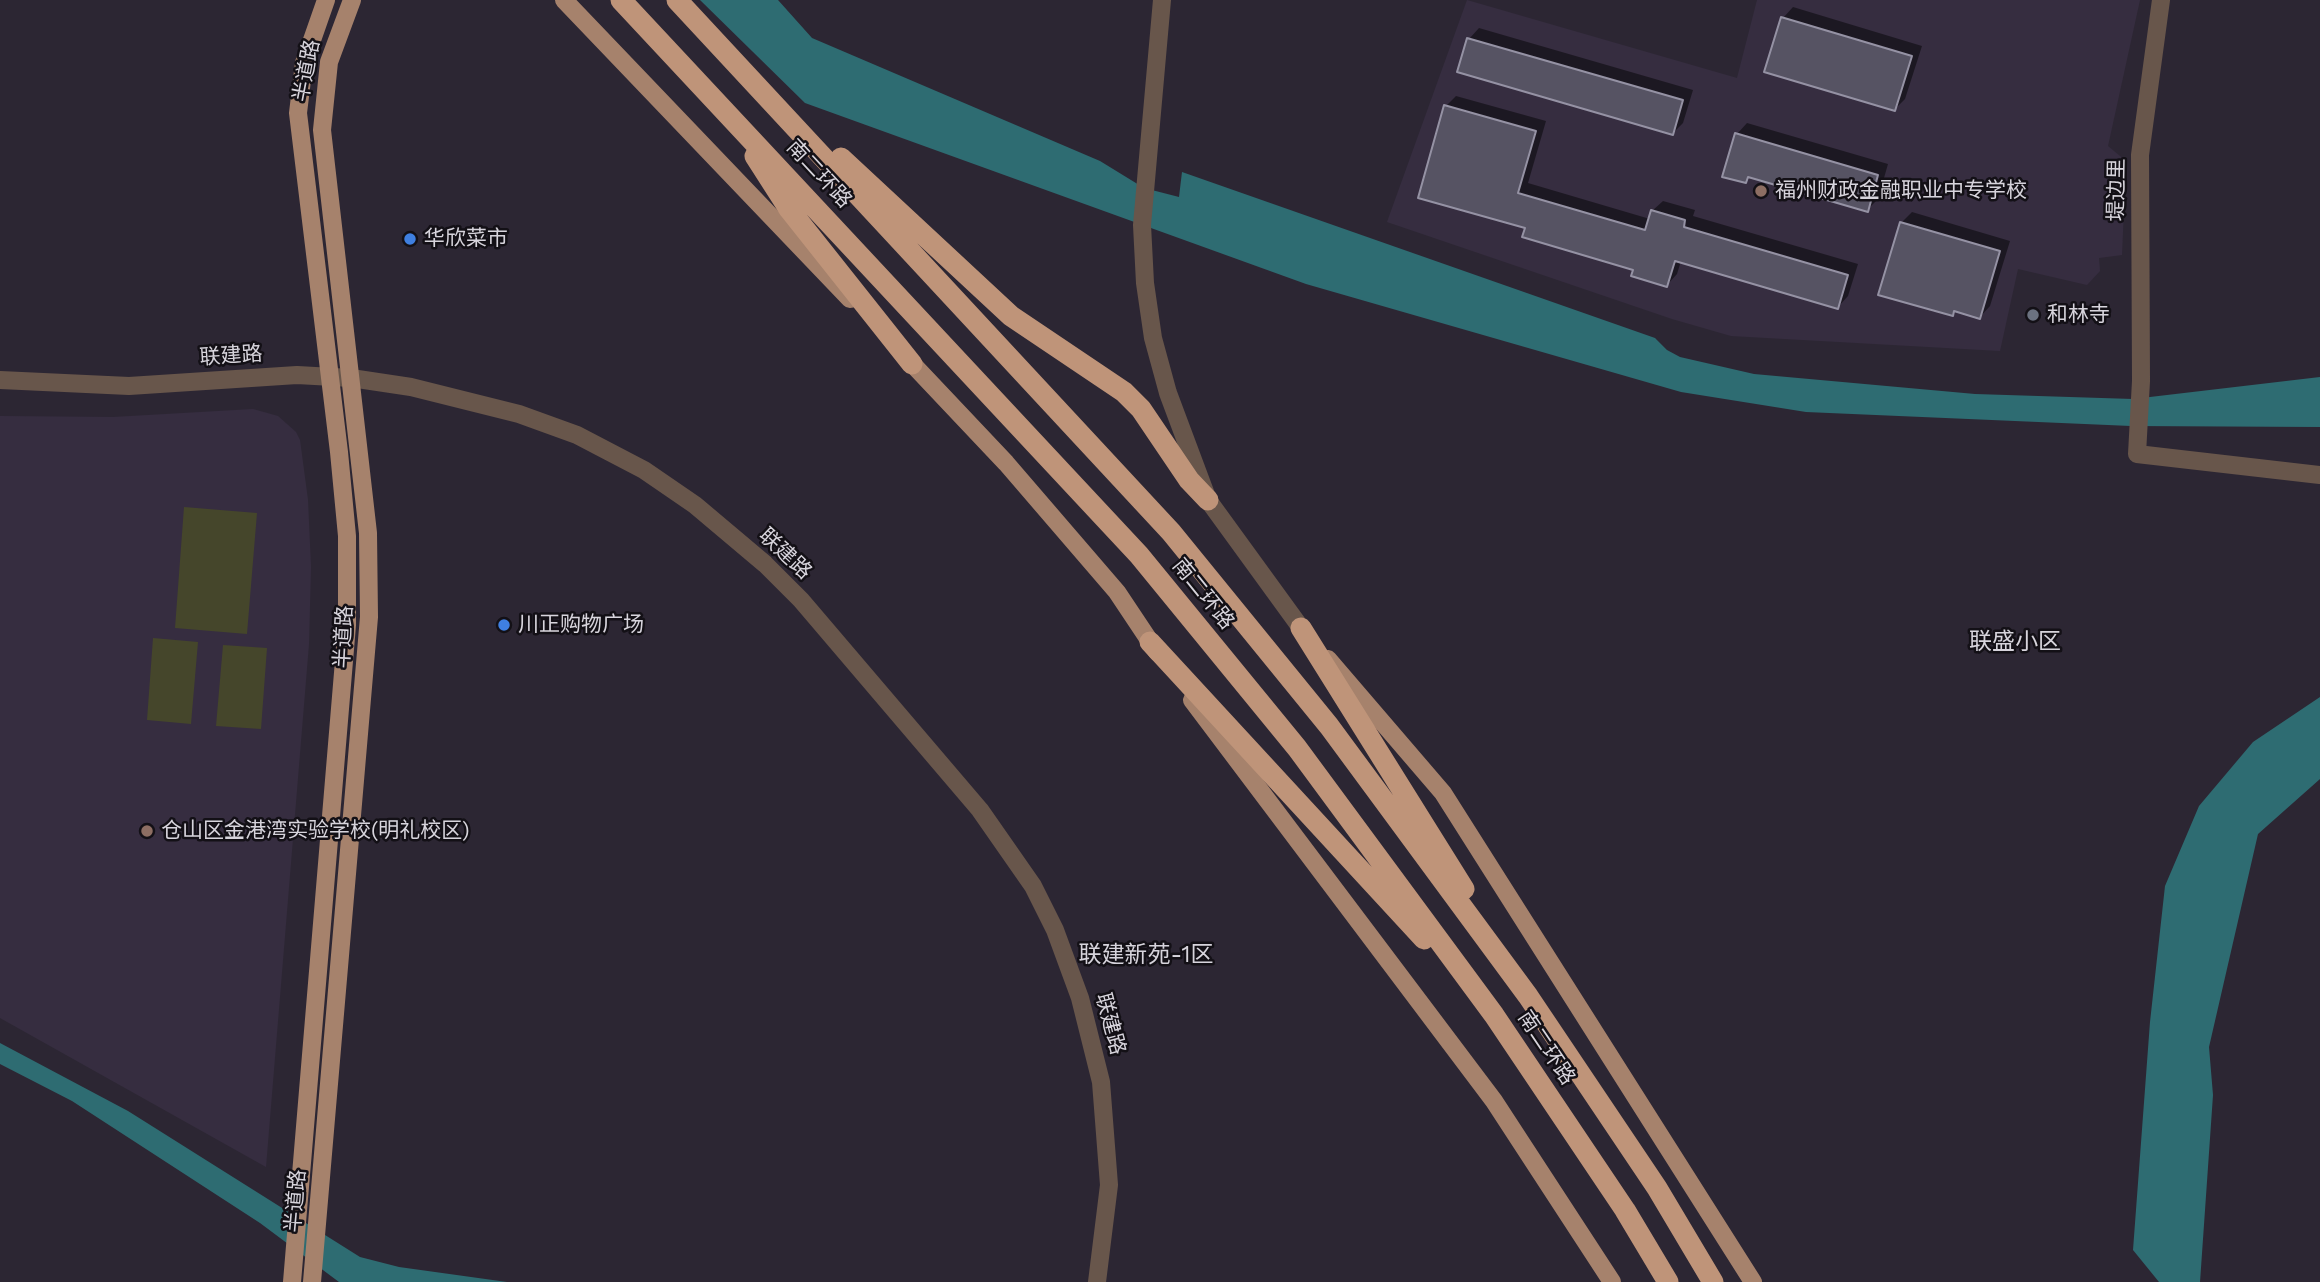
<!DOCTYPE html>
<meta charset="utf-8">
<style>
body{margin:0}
canvas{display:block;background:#2c2633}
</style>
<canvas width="2320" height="1282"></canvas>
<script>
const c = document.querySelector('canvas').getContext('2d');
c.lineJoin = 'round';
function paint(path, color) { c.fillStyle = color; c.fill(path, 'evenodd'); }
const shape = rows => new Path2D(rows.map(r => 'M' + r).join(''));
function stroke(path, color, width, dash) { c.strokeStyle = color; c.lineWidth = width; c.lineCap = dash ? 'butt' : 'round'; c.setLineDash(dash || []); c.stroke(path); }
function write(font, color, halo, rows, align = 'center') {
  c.font = font + ' "Work Sans","Noto Sans SC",sans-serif'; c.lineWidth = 5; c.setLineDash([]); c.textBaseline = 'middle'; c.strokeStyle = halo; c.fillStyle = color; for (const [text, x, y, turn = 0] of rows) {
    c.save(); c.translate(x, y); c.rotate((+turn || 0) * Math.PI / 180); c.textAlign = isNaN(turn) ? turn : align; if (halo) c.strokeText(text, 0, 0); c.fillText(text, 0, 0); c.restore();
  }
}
paint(shape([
 [1467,0,1737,78,1757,0,2140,0,2108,146,2126,161,2122,255,2099,258,2100,271,2087,285,2018,269,2000,351,1731,336,1672,319,1387,222],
 [253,409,278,416,296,432,300,440,308,500,311,567,309,644,266,1167,0,1018,0,416,113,417]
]), '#362d40');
paint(shape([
 [184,507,257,513,247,634,175,628],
 [153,638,198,642,191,724,147,720],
 [223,645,267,648,261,729,216,726]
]), '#45462b');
paint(shape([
 [700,0,778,0,812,38,1100,161,1144,188,1179,197,1182,172,1655,338,1667,350,1680,357,1754,374,1975,394,2133,399,2320,377,2320,427,2131,426,1806,412,1681,392,1306,284,805,103],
 [2320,697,2320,779,2258,834,2209,1047,2213,1095,2200,1282,2159,1282,2133,1250,2150,1022,2165,886,2199,806,2253,742],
 [0,1043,128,1111,360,1257,399,1267,507,1282,339,1282,260,1223,72,1101,0,1064]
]), '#2e6c72');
paint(shape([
 [1793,7,1922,46,1905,99,1895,109,1783,18],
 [1479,28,1693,90,1683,123,1673,133,1469,39],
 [1456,96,1546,121,1528,183,1650,219,1652,211,1663,201,1695,210,1693,216,1858,264,1848,296,1838,307,1681,261,1677,274,1667,285,1635,268,1527,227,1446,106],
 [1747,123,1888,164,1878,199,1867,210,1751,176,1745,181,1737,134],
 [1912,212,2010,241,1990,306,1980,317,1957,310,1952,314,1901,223]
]), '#0007');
const building = shape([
 [1781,17,1912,56,1895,111,1764,72,1781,17],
 [1467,38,1683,100,1673,135,1457,72,1467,38],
 [1444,105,1536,131,1518,193,1645,230,1651,210,1685,220,1684,227,1848,275,1838,309,1675,261,1667,287,1631,276,1633,270,1522,237,1525,228,1418,198,1444,105],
 [1735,133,1878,175,1868,212,1748,177,1746,183,1722,177,1735,133],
 [1900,222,2000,251,1980,319,1954,311,1953,316,1878,295,1900,222]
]);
paint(building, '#565363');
stroke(building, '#9592a4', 2);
stroke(shape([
 [1162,0,1142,225,1145,283,1153,338,1168,393,1208,500,1301,628],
 [2161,0,2140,155,2141,381,2137,454,2320,475],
 [0,380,129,386,297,375,351,378,411,387,519,414,577,435,644,470,695,505,765,564,801,600,980,810,1033,886,1055,930,1080,998,1101,1082,1109,1185,1097,1282]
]), '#68564b', 18);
stroke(shape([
 [564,0,850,299],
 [903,354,1006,463,1117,592,1157,652],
 [1328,659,1443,793,1753,1282],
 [1192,700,1494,1101,1612,1282],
 [292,1282,347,625,347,536,339,452,298,113,304,63,326,0],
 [312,1282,369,617,368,533,322,130,329,62,352,0]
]), '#a6826c', 18);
stroke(shape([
 [621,0,1139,555,1297,748,1494,1015,1625,1210,1668,1282],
 [677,0,1171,532,1329,726,1528,996,1657,1188,1713,1282],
 [755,156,789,209,912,364],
 [841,158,1011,316,1124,392,1141,409,1189,480,1208,500],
 [1301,628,1464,889],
 [1150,642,1424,939]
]), '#bf9479', 21);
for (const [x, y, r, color] of [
 [1761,191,7,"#8d6e63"],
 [410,239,7,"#3f7fe0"],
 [2033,315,7,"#6b7280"],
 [504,625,7,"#3f7fe0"],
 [147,831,7,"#8d6e63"]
]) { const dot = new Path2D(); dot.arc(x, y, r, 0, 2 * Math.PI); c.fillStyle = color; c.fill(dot); stroke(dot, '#131016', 2.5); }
write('21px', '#d7d4dc', '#131016', [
 ["半道路",307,71,-79],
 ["南二环路",819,174,47],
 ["堤边里",2117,190,-89],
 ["联建路",231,356,-4],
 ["联建路",785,554,43],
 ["南二环路",1203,594,51],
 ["半道路",344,637,-87],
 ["联建路",1110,1024,75],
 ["南二环路",1546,1048,56],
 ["半道路",296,1201,-85]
]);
write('21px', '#d7d4dc', '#131016', [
 ["福州财政金融职业中专学校",1775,191],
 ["华欣菜市",424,239],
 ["和林寺",2047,315],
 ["川正购物广场",518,625],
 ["仓山区金港湾实验学校(明礼校区)",161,831]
], 'left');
write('23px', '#d7d4dc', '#131016', [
 ["联盛小区",2015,642],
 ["联建新苑-1区",1146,955]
]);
</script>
